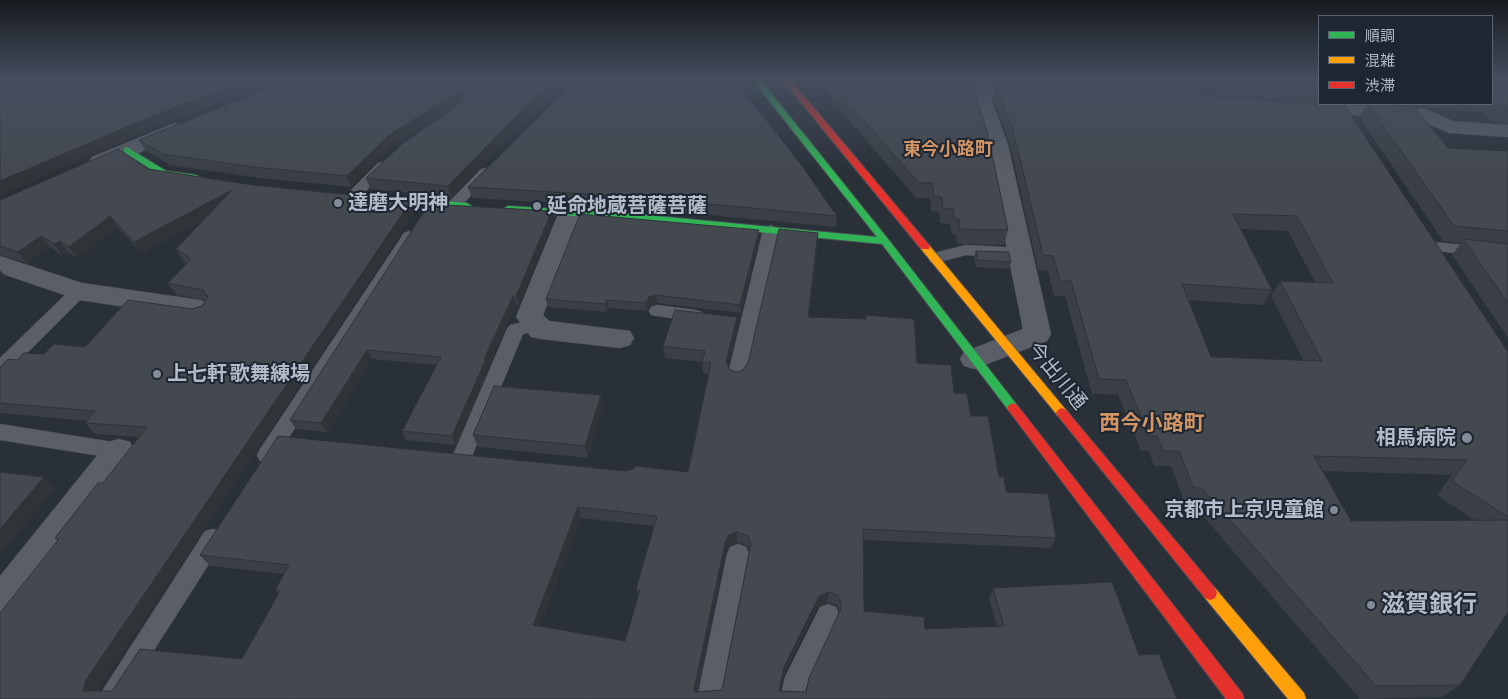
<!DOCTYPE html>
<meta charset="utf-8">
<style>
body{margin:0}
#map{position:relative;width:1508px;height:699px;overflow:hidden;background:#2a3038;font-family:"Alegreya Sans","Noto Sans JP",sans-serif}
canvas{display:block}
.legend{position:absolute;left:1318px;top:15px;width:175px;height:90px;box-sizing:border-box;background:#1d2633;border:1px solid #59626f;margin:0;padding:6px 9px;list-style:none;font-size:15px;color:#b4bcc9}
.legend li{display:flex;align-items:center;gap:10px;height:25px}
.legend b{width:25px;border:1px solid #59626f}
</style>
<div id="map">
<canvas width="1508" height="699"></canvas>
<ul class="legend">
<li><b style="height:6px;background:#30b455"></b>順調</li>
<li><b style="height:6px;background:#ff9f0a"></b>混雑</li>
<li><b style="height:6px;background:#e5322d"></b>渋滞</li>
</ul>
</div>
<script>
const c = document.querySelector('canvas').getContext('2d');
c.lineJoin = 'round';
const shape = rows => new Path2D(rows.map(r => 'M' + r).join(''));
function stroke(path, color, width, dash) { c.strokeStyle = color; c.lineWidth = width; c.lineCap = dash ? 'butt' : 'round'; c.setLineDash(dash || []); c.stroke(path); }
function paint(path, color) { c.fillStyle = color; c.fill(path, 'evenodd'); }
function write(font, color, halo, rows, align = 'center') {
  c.font = font + ' "Alegreya Sans","Noto Sans JP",sans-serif'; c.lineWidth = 4; c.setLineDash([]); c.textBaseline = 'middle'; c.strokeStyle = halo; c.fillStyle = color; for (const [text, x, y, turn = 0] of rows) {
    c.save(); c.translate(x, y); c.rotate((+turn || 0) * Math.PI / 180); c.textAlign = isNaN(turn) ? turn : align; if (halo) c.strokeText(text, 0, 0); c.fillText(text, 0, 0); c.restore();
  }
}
const lane = shape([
 [383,162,388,163,390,166,388,169,358,199,348,199,346,196,348,193,378,163,383,162],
 [486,168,491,169,493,172,491,175,458,209,448,209,446,206,448,203,481,169,486,168],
 [771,225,779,230,746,374,743,379,737,381,731,379,728,374,763,230,771,225],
 [409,231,417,236,274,461,267,463,260,461,257,455,260,449,404,233,409,231],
 [1433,242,1508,249,1508,259,1428,250,1425,247,1428,244,1433,242],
 [966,245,1021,248,1029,253,1021,258,966,255,936,263,930,262,928,258,930,254,966,245],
 [79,286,85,287,87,291,85,295,6,374,0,376,0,358,73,287,79,286],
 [657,305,696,310,702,312,704,316,702,320,696,322,651,315,649,311,651,307,657,305],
 [535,319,541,321,544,325,541,329,523,334,470,461,463,463,456,461,453,455,507,329,510,325,535,319],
 [0,424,119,443,126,445,129,451,126,457,119,459,0,440,0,424],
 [213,529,221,531,224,538,221,545,123,699,97,699,205,531,213,529],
 [738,544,746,547,749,554,721,699,697,699,727,554,730,547,738,544],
 [828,604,836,607,839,615,806,687,804,699,780,699,785,677,820,607,828,604]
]);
const street = shape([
 [965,78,983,78,985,83,1032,85,1039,87,1042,91,1039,95,1032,97,990,95,1008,145,1051,334,1047,341,974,369,964,366,960,359,964,352,1023,329,986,145,965,78],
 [1334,104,1426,109,1453,121,1508,125,1508,137,1449,133,1422,121,1341,114,1334,112,1331,108,1334,104],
 [175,123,182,125,185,129,182,133,108,167,100,168,92,167,89,162,92,157,175,123],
 [571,205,579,207,583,212,543,315,549,321,630,331,634,338,630,345,620,348,541,339,531,337,516,317,559,212,563,207,571,205],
 [0,256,82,283,200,300,209,303,213,309,209,315,200,318,79,300,0,273,0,256],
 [119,439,130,442,134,451,130,460,13,615,0,619,0,576,108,442,119,439]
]);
const fast = shape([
 [751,78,759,78,888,239,1017,405,1019,408,1017,411,1009,411,882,244,625,219,508,212,503,209,508,206,625,213,877,237,751,78],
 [127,147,166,171,196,175,201,178,196,181,160,175,124,152,124,148,127,147],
 [376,196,467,203,472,206,467,209,373,201,373,197,376,196]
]);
const slow = shape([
 [925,244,929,245,1066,410,1068,413,1066,416,1058,416,921,249,920,247,925,244],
 [1210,586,1215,588,1304,693,1306,699,1288,699,1205,598,1203,593,1205,588,1210,586]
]);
const jam = shape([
 [781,78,789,78,929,245,930,247,929,249,921,249,781,78],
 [1013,403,1017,405,1242,693,1244,699,1226,699,1009,411,1007,408,1009,405,1013,403],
 [1062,408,1066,410,1215,588,1217,593,1215,598,1210,600,1205,598,1058,416,1056,413,1058,410,1062,408]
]);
stroke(lane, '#484c53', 1);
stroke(street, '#484c53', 1);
stroke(fast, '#484c53', 2);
stroke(slow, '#484c53', 2);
stroke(jam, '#484c53', 2);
paint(lane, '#5a5e66');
paint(street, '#5a5e66');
paint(fast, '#30b455');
paint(slow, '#ff9f0a');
paint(jam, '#e5322d');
paint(shape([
 [294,78,572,78,531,115,452,197,370,189,366,178,462,101,393,145,351,187,259,178,170,165,145,150,139,140],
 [578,78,736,78,736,82,837,216,836,227,625,207,472,198,468,187],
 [816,78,970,78,1008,230,1004,245,957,244,956,235,952,234,950,224,940,223,939,212,931,211,930,198,916,198,848,119],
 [984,78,1319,78,1319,104,1327,104,1326,105,1105,86,986,82],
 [1492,78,1508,78,1508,124,1491,122,1483,112,1383,104,1492,104],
 [996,83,1110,88,1508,352,1508,612,1460,685,1442,697,1360,699,1192,503,1185,503,1171,466,1154,466,1149,451,1141,451,1118,395,1092,394,1065,296,1054,296,1048,271,1038,270,1010,145,993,97],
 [1241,229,1288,231,1315,282,1280,281,1271,296,1303,360,1211,357,1188,300,1263,305,1272,290],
 [1323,471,1452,475,1437,495,1474,520,1351,521],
 [1367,104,1376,104,1448,148,1508,151,1508,338,1452,255,1461,243,1443,241,1359,117],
 [148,169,253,185,411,201,415,211,98,689,98,691,112,691,242,659,278,594,275,590,284,574,210,566,200,555,625,471,688,472,709,374,703,373,702,362,665,358,663,346,737,317,738,329,728,366,730,370,737,372,743,370,818,244,809,317,865,319,865,315,917,363,954,393,971,416,1006,492,1056,538,1051,548,863,540,864,611,925,629,997,627,989,598,993,588,1139,655,1177,699,0,699,58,541,55,538,103,483,139,437,95,434,85,423,87,421,0,413,0,367,17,360,85,347,202,306,205,300,176,295,168,283,187,263,183,261,176,249,205,219,142,253,117,227,78,258,68,252,62,255,50,247,27,263,0,255,0,200],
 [581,518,654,526,636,589,638,597,625,641,540,626],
 [737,542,748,546,749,551,722,690,697,692,725,553,729,545],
 [827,602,837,605,839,612,806,692,780,691,783,676,818,606],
 [429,204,552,211,553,220,519,305,516,305,488,365,489,368,456,445,406,440,402,431,437,365,372,359,327,432,296,429,290,420],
 [759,238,741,313,657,303,650,305,647,311,608,308,607,312,548,307,546,299],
 [976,251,1011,262,1009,269,976,267,974,257],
 [601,395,604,408,588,458,478,447,473,435]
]), '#3a3f45');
paint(shape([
 [251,78,281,78,142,133,0,196,0,181,136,123],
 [558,78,572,78,531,115,452,197,448,186,528,104],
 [459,91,462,101,393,145,351,187,347,176,389,135],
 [232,190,238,200,142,253,134,242],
 [411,201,415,211,98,689,96,699,83,691,86,680],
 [552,211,553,220,519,305,516,296],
 [110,216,117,227,78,258,69,247],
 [759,230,759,238,741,313,740,305],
 [818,233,818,244,807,328,808,317],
 [41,236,50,247,27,263,18,252],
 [60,241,68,252,62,255,54,244],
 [0,270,6,277,0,282],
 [656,295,657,303,650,305,647,311,646,303,649,297],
 [513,296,516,305,488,365,489,368,456,445,452,436,484,359],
 [607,300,608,308,607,312,605,304],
 [737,317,738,329,726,374,726,362],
 [367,350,372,359,327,432,321,423],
 [601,395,604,408,588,458,585,446],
 [44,477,56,488,0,555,0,529],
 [578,507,581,518,537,635,533,625],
 [737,532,737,542,729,545,725,553,695,699,694,690,725,543,729,535],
 [829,592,827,602,818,606,783,676,779,699,779,691,784,667,819,596]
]), '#303338');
const building = shape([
 [0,78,251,78,136,123,0,181,0,78],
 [294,78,558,78,528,104,448,186,366,178,402,144,463,101,466,96,459,91,389,135,347,176,254,167,163,154,139,140,294,78],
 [578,78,734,78,733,78,800,163,837,216,624,196,468,187,578,78],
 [828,78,970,78,987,131,1008,230,960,229,959,219,955,219,953,209,943,208,942,197,934,196,932,183,919,183,850,105,828,78],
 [1176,78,1319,78,1319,89,1176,78],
 [1492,78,1508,78,1508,108,1502,108,1492,98,1492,78],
 [996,83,1110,88,1345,106,1508,352,1508,517,1452,481,1467,460,1314,456,1351,521,1508,520,1508,612,1460,685,1376,686,1202,488,1194,488,1179,451,1163,451,1157,436,1149,436,1126,380,1099,379,1071,281,1060,281,1053,256,1043,255,1013,130,996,83],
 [1233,214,1297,216,1333,283,1280,281,1322,361,1211,357,1182,284,1272,290,1233,214],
 [1368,104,1414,107,1448,148,1508,151,1508,231,1454,226,1368,104],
 [118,149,148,169,253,185,411,201,86,680,83,691,112,691,140,649,242,659,280,591,275,590,289,565,200,555,278,436,625,471,633,469,635,466,688,472,711,363,702,362,705,351,663,346,675,310,737,317,726,362,730,370,737,372,743,370,748,363,779,229,818,233,808,317,866,319,865,315,914,319,917,363,951,365,954,393,967,394,971,416,988,416,999,477,1004,477,1006,492,1048,494,1056,538,863,529,864,611,924,617,925,629,1004,626,993,588,1112,582,1139,655,1159,654,1177,699,0,699,0,613,59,539,55,538,98,483,103,483,147,427,85,423,95,411,0,403,0,367,8,359,17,360,24,353,44,354,54,344,85,347,128,300,192,309,202,306,208,297,203,290,168,283,191,259,176,249,232,190,134,242,110,216,69,247,60,241,54,244,41,236,18,252,0,246,0,200,118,149],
 [578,507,657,516,636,589,640,590,625,641,533,625,578,507],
 [737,532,748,536,751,544,722,690,696,692,694,690,725,543,729,535,737,532],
 [829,592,838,595,842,606,809,678,806,692,779,691,784,667,819,596,829,592],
 [429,204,552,211,516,296,513,296,484,359,486,359,452,436,402,431,441,357,367,350,321,423,290,420,429,204],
 [580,214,759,230,740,305,656,295,649,297,646,303,607,300,605,304,546,299,580,214],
 [1463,239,1508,244,1508,303,1463,239],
 [976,251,1009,252,1011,262,978,260,976,251],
 [494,386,601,395,585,446,473,435,494,386],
 [0,472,44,477,0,529,0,472]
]);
paint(building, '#444950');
stroke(building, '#303338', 1);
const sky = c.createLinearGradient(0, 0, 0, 175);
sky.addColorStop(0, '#171a1f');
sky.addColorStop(0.45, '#444e5e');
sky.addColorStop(1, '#444e5e00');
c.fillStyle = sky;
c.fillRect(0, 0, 1508, 175);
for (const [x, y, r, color] of [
 [338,203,5,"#848b96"],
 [537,206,5,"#848b96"],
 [157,374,5,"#848b96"],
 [1467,438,6,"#848b96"],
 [1334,510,5,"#848b96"],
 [1371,605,5,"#848b96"]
]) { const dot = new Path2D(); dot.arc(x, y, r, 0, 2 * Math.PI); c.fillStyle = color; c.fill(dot); stroke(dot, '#1d2633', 2); }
write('bold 18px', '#d59563', '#1d2633', [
 ["東今小路町",948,150]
]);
write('bold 20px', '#b4bcc9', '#1d2633', [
 ["達磨大明神",348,203],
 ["延命地蔵菩薩菩薩",547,206],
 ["上七軒 歌舞練場",167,374],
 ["相馬病院",1456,438,"right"],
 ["京都市上京児童館",1324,510,"right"]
], 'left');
write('20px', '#b4bcc9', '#1d2633', [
 ["今出川通",1057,376,51]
]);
write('bold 21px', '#d59563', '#1d2633', [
 ["西今小路町",1152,424]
]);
write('bold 24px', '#b4bcc9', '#1d2633', [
 ["滋賀銀行",1381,605]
], 'left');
</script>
